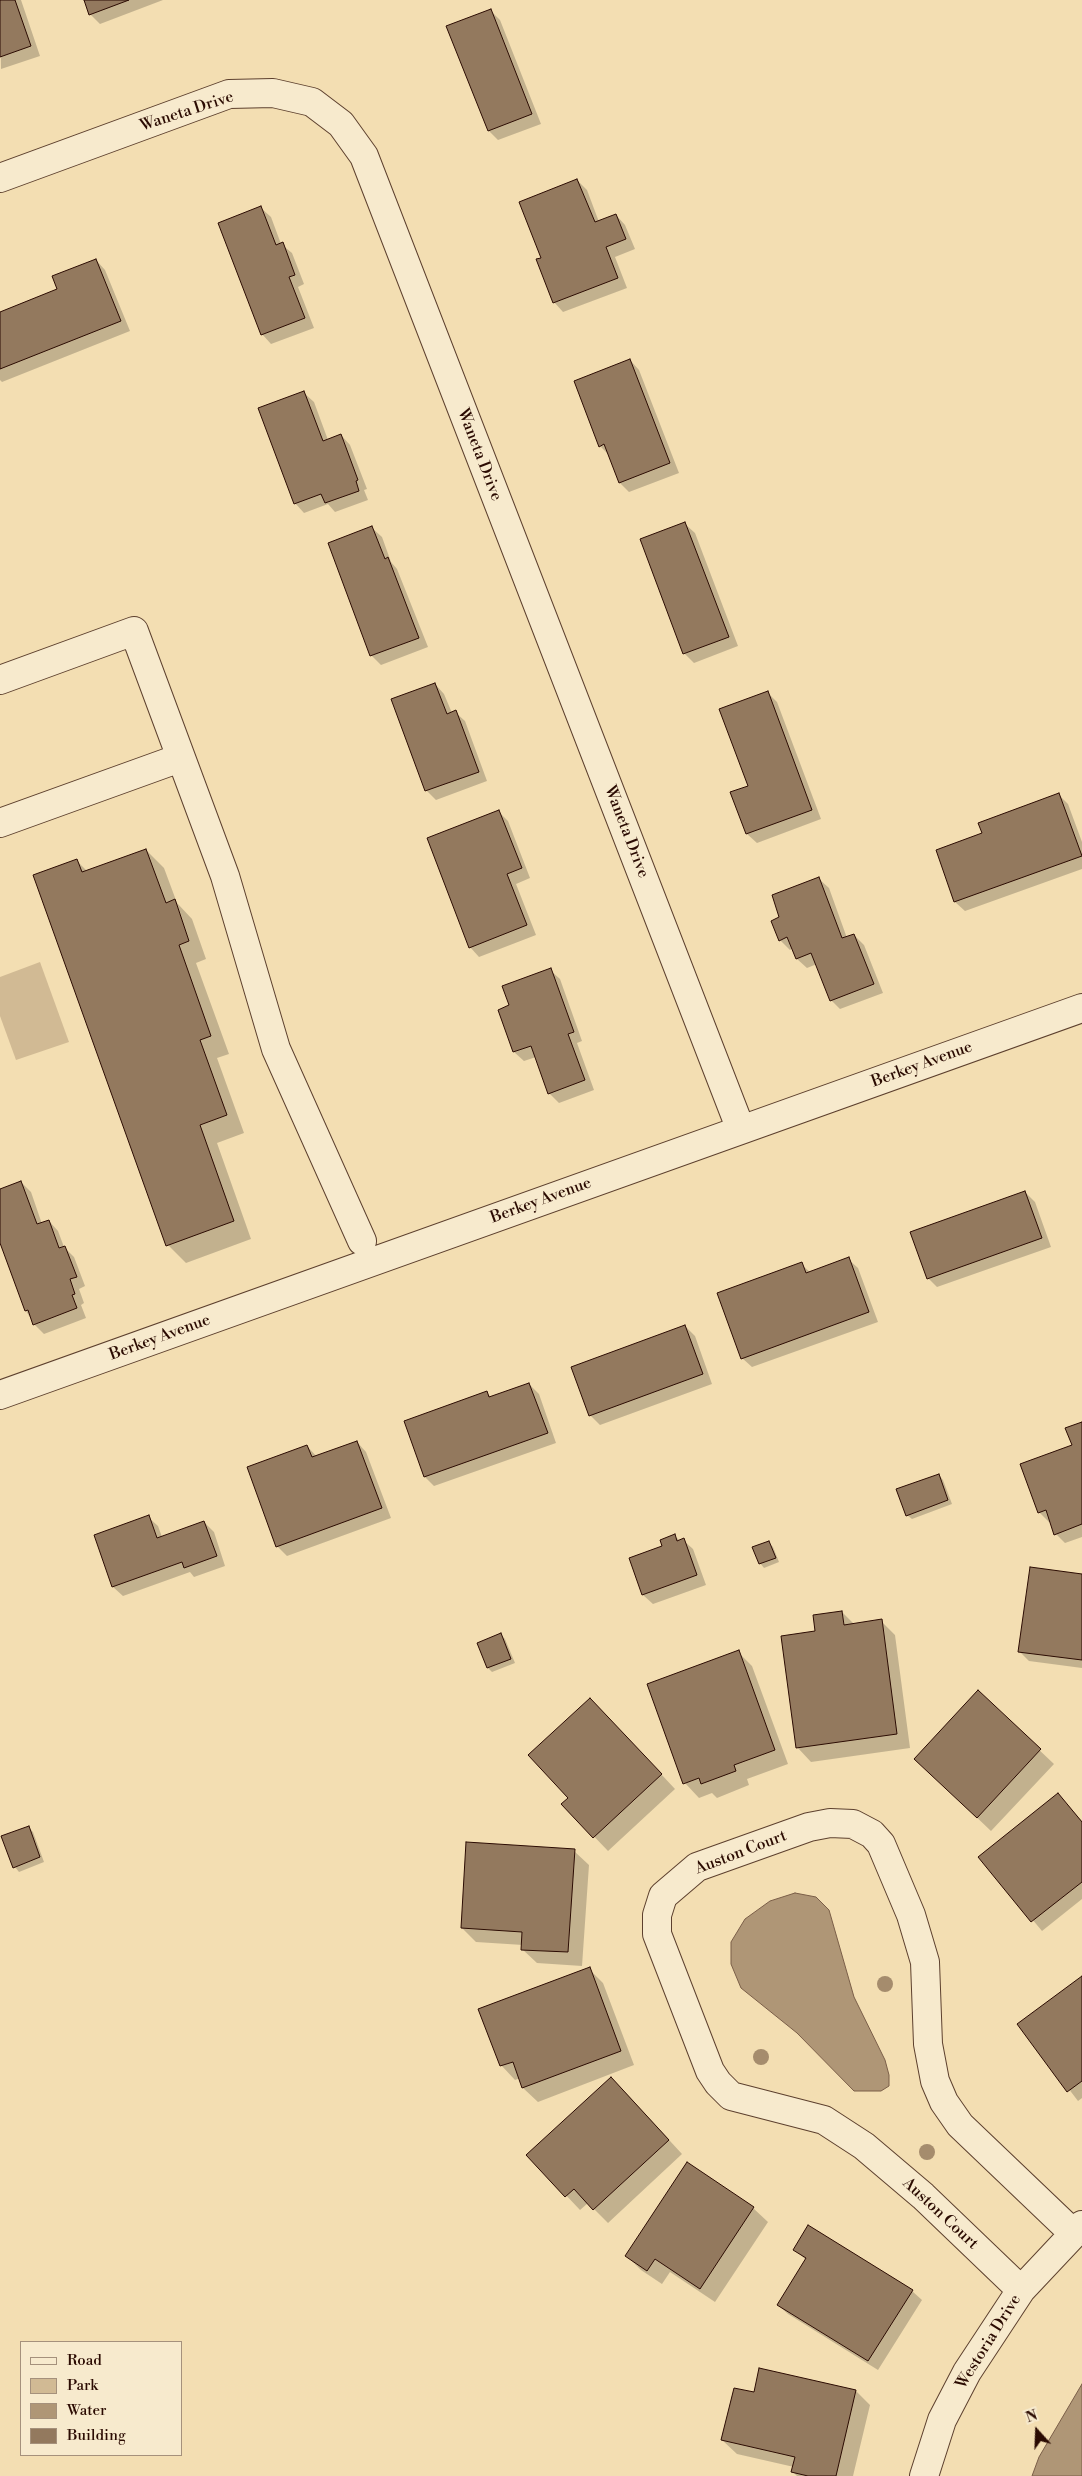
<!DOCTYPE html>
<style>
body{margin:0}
#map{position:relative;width:1082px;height:2476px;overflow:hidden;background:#f3deb2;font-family:"Libre Bodoni",serif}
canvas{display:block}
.legend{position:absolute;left:20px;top:2341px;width:162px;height:115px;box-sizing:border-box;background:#f7eacd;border:1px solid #a5917c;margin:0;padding:6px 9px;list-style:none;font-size:15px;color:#2b0b02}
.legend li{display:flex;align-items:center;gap:10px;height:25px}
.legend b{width:25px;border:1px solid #a5917c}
.north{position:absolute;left:1012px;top:2406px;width:50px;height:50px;-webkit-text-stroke:4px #f7eacd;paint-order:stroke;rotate:340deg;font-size:14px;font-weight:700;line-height:20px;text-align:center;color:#2b0b02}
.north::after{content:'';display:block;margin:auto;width:18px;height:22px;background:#2b0b02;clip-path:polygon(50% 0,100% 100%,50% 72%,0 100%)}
</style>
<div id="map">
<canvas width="1082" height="2476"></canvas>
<ul class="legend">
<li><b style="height:6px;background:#f7eacd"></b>Road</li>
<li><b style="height:14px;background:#d1ba94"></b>Park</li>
<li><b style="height:14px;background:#af9676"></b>Water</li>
<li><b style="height:14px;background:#93795e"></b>Building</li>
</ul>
<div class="north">N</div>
</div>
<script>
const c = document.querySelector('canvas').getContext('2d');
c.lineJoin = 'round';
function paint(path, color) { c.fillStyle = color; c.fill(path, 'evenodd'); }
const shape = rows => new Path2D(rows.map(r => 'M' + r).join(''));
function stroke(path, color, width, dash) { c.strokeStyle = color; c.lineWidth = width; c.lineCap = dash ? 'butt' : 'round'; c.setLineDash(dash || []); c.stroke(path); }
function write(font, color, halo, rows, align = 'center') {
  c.font = font + ' "Libre Bodoni",serif'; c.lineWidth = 4; c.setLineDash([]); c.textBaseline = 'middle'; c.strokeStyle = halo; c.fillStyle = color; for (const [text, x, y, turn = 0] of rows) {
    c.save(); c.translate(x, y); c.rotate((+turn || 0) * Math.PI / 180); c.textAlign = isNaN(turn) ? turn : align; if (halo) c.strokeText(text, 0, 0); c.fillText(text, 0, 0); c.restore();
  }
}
paint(shape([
 [40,962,69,1042,16,1060,0,1016,0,977]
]), '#d1ba94');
const water = shape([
 [795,1893,816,1897,829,1910,854,1997,885,2060,889,2075,889,2086,881,2091,854,2091,797,2033,741,1988,731,1964,731,1942,745,1919,770,1901,795,1893],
 [1082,2384,1082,2476,1032,2476,1039,2457,1082,2384]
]);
paint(water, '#af9676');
stroke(water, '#7a5e48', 1);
paint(shape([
 [0,0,21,0,40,56,1,69],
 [85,0,163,0,100,24,90,14],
 [490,10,500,20,541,124,498,140,489,131],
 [577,180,587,190,599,222,616,215,625,225,635,249,615,257,627,288,563,312,554,302,543,258],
 [261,208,271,217,281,244,292,253,304,284,298,287,314,328,271,344,262,334],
 [96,260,105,270,130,331,2,382,0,380,0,314,59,290],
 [630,360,639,370,679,473,629,492,620,483,610,456,600,446],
 [304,393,314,402,328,440,341,435,350,445,367,489,364,490,368,500,335,512,328,504,304,513,295,503],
 [685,524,695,533,738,646,694,663,684,653],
 [372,528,382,537,391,562,397,569,428,647,381,665,371,655],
 [435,684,444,694,452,713,455,712,465,721,487,781,436,800,426,790],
 [767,692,777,702,821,819,757,843,747,834,732,793,749,786],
 [1059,795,1068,804,1082,842,1082,869,965,911,955,902,937,851,983,834],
 [499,812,508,821,530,878,516,884,536,935,479,957,470,947],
 [146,850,164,868,177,903,192,919,206,959,196,963,229,1054,217,1058,244,1133,217,1143,251,1239,186,1263,168,1245,77,861,87,871],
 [819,879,829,888,847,938,854,935,864,945,883,993,840,1009,831,1000,817,964,807,968,797,959,793,948,790,950,780,940,781,918],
 [550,970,560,979,582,1041,577,1043,594,1090,559,1103,549,1093,536,1057,524,1061,514,1052,511,1006],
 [21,1182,31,1192,42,1224,49,1221,58,1231,64,1247,74,1257,85,1286,79,1289,84,1303,81,1305,86,1318,44,1334,34,1324,26,1311,0,1239,0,1190],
 [1025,1192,1035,1202,1051,1247,937,1287,928,1278],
 [848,1259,858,1268,878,1322,752,1367,742,1358,801,1264,811,1273],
 [685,1326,695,1336,712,1384,600,1425,590,1415],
 [529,1384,539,1394,556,1443,434,1486,425,1477,405,1422,487,1393,492,1398],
 [1082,1423,1082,1537,1065,1543,1056,1534,1051,1521,1049,1522,1039,1512,1073,1446],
 [357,1442,366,1452,391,1518,287,1556,277,1546,307,1446,317,1457],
 [939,1475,943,1480,952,1504,912,1519,907,1515],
 [148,1517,158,1526,162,1537,204,1522,214,1532,225,1566,194,1577,190,1572,123,1596,113,1587,95,1536],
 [675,1536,680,1541,683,1540,693,1549,706,1585,653,1604,643,1595,664,1547],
 [769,1543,773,1547,779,1562,764,1568,760,1563],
 [1082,1575,1082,1668,1029,1661,1019,1651],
 [842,1612,854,1624,881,1621,895,1635,910,1748,811,1762,797,1747,817,1632],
 [501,1635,505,1639,515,1663,492,1672,488,1668],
 [738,1652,752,1666,788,1764,747,1779,749,1785,717,1798,712,1793,699,1798,685,1783],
 [978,1692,1054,1764,991,1831,930,1773],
 [604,1713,675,1789,608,1851,563,1804,570,1798],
 [1058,1794,1082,1821,1082,1899,1042,1931,980,1857],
 [28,1827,33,1832,44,1862,19,1872,15,1867],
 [574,1851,589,1865,582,1966,537,1963,522,1949,523,1945,476,1942,462,1928],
 [589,1969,603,1983,634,2065,538,2102,523,2088,520,2078,515,2080,501,2065],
 [1082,1978,1082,2098,1078,2101,1019,2024],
 [625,2092,682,2154,608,2223,588,2203,580,2210,528,2155],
 [753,2208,768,2222,715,2302,670,2272,662,2284,641,2270,627,2256],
 [794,2249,912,2291,922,2300,878,2370,788,2314,778,2305,806,2260],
 [856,2391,870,2405,853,2476,797,2476,793,2472,794,2467,737,2454,722,2440,755,2394]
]), '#0003');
const building = shape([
 [0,0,15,0,31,46,0,57,0,0],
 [84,0,129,0,89,15,84,0],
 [491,9,532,114,488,131,446,26,491,9],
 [577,179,595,222,616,214,626,239,606,247,618,278,553,303,536,259,541,258,519,202,577,179],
 [261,206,276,245,283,242,295,275,289,277,305,318,261,335,218,223,261,206],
 [96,259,121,321,0,369,0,312,57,289,52,276,96,259],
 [630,359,670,463,619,483,604,444,599,447,574,381,630,359],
 [304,391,323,441,341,434,358,480,356,481,359,491,325,503,321,494,294,504,258,408,304,391],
 [685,522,729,637,683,654,640,539,685,522],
 [372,526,385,559,388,557,419,638,370,656,328,543,372,526],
 [435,683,447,714,456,710,479,772,425,791,391,699,435,683],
 [768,691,812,810,746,834,730,792,748,786,719,709,768,691],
 [1059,793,1082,856,954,902,936,850,982,833,978,823,1059,793],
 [499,810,522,868,507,874,527,925,469,948,427,838,499,810],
 [146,849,166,903,175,899,189,941,179,945,211,1036,200,1040,227,1115,200,1125,234,1221,166,1246,33,875,77,859,82,872,146,849],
 [819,877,842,938,854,934,874,984,830,1001,811,953,796,959,787,937,779,941,771,921,779,917,772,895,819,877],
 [551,968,574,1032,568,1034,585,1080,548,1094,531,1046,513,1052,498,1010,509,1005,502,986,551,968],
 [21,1181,37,1224,49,1220,59,1248,65,1246,77,1277,70,1279,75,1294,72,1295,77,1308,33,1325,28,1310,25,1311,0,1243,0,1189,21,1181],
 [1025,1191,1042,1238,927,1279,910,1232,1025,1191],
 [849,1257,869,1312,741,1359,717,1293,802,1262,806,1273,849,1257],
 [685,1325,703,1374,589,1416,571,1367,685,1325],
 [529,1383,548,1433,424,1477,404,1421,487,1391,489,1397,529,1383],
 [1082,1422,1082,1524,1054,1535,1046,1510,1038,1513,1020,1464,1072,1445,1065,1428,1082,1422],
 [357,1441,382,1508,276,1547,247,1467,307,1445,312,1457,357,1441],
 [939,1474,948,1500,906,1516,896,1489,939,1474],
 [149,1515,157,1538,204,1521,217,1556,184,1568,182,1562,112,1587,94,1535,149,1515],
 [675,1534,677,1541,684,1538,697,1575,642,1595,629,1558,662,1546,660,1540,675,1534],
 [769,1541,776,1558,759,1564,752,1547,769,1541],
 [1030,1567,1082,1574,1082,1660,1018,1652,1030,1567],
 [842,1611,844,1625,882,1619,897,1734,796,1748,781,1636,815,1631,813,1615,842,1611],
 [501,1633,511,1659,487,1668,477,1643,501,1633],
 [739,1650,775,1750,734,1765,736,1771,701,1784,699,1778,683,1784,647,1684,739,1650],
 [978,1690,1041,1749,977,1818,914,1759,978,1690],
 [590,1698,662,1774,593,1838,561,1804,568,1798,528,1755,590,1698],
 [1058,1793,1082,1822,1082,1882,1031,1922,978,1857,1058,1793],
 [29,1826,40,1857,13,1868,1,1836,29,1826],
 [466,1842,575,1849,568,1952,521,1950,522,1932,461,1928,466,1842],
 [590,1967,621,2051,522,2088,513,2062,500,2066,478,2009,590,1967],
 [1082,1976,1082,2081,1067,2092,1017,2024,1082,1976],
 [611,2077,669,2140,593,2210,574,2189,565,2197,526,2155,611,2077],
 [687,2162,754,2207,700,2289,655,2259,647,2271,625,2256,687,2162],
 [808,2225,913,2290,868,2361,777,2305,806,2258,793,2250,808,2225],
 [759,2368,856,2390,836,2476,808,2476,791,2472,795,2457,721,2440,734,2388,754,2392,759,2368]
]);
paint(building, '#93795e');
stroke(building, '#2b0b02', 1);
const minor = shape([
 [0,178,229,94,273,93,312,102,341,124,364,156,741,1130],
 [0,680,134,631,225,876,276,1049,362,1241],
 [0,823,180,758],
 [0,1395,1082,1008],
 [1021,2290,923,2196,864,2146,824,2120,731,2096,718,2083,710,2071,657,1934,657,1915,663,1896,697,1867,809,1827,830,1823,853,1824,872,1834,881,1844,911,1915,925,1962,928,2044,935,2081,944,2102,960,2125,1073,2233],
 [924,2476,942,2420,967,2372,1021,2290,1082,2225]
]);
stroke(minor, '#5d402e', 30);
stroke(minor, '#f7eacd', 28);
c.fillStyle = '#a58c6d';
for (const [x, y] of [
 [885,1984],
 [761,2057],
 [927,2152]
]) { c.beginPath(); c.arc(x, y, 8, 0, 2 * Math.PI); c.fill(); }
write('16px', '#2b0b02', '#f7eacd', [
 ["Waneta Drive",187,112,-18],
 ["Waneta Drive",479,455,69],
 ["Waneta Drive",626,832,69],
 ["Berkey Avenue",922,1065,-20],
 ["Berkey Avenue",541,1201,-20],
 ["Berkey Avenue",160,1338,-20],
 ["Auston Court",741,1853,-21],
 ["Auston Court",940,2214,43],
 ["Westoria Drive",989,2342,-58]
]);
</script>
